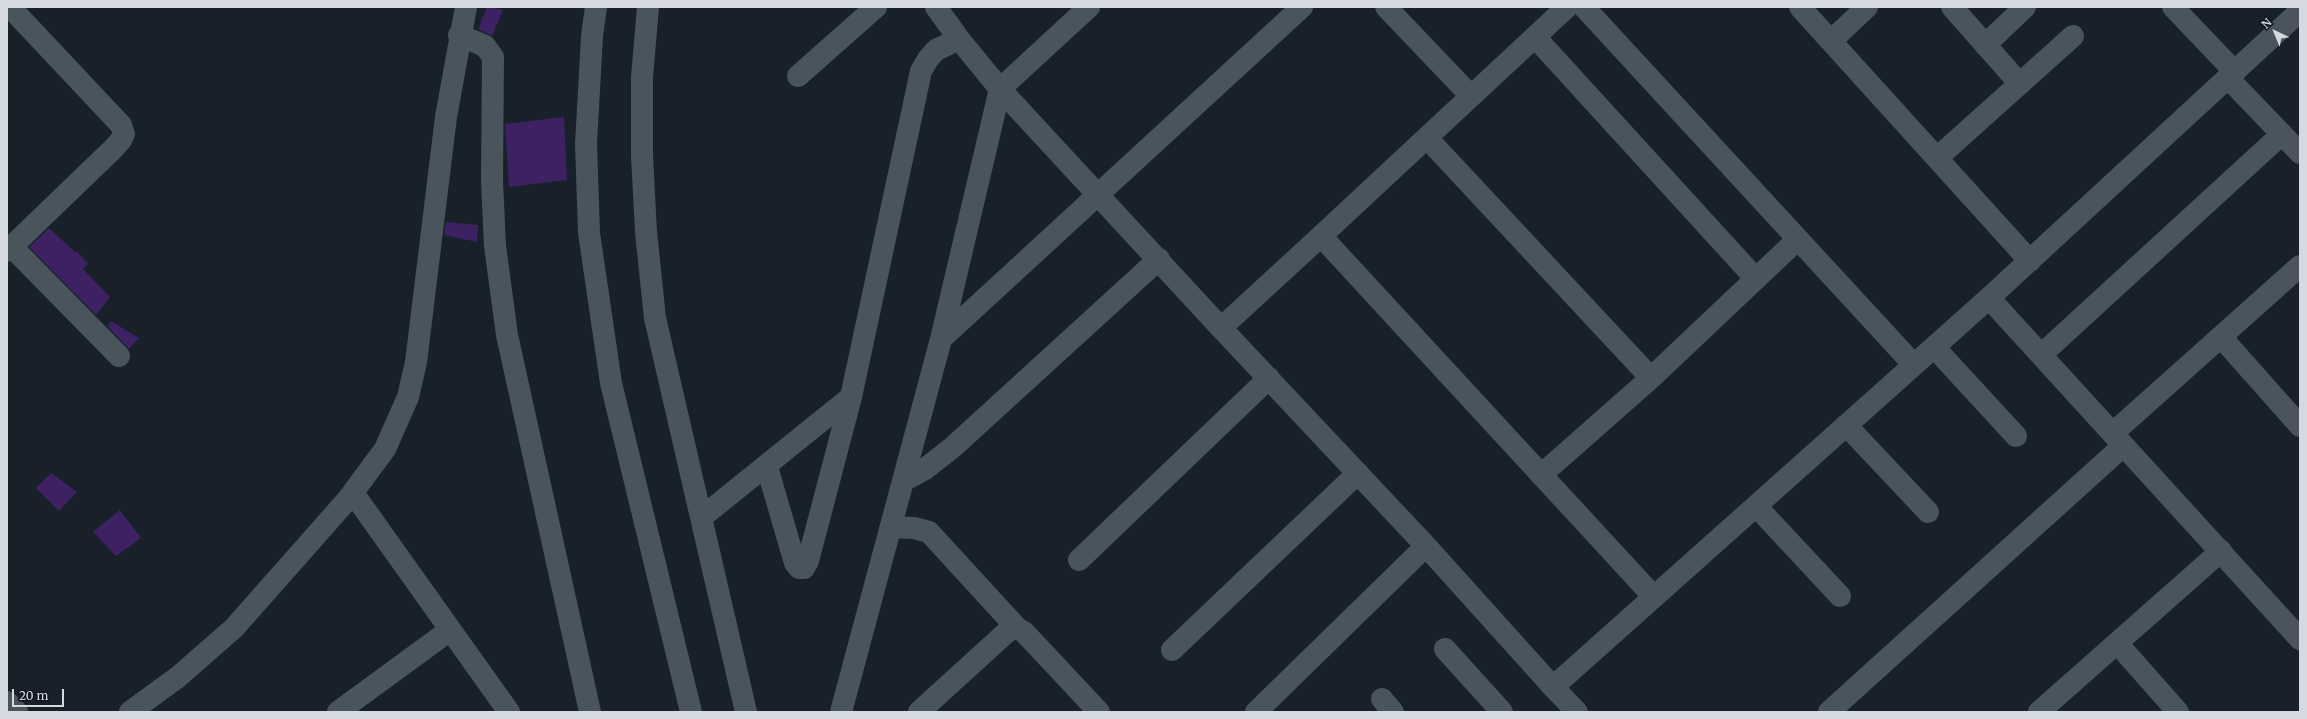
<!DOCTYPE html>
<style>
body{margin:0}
#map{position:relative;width:2307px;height:719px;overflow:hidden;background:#182129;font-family:Merriweather,serif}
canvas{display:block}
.frame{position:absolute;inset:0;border:8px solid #d4dae0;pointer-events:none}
.north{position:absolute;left:2255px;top:12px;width:40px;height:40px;-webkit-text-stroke:3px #0f1820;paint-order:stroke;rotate:316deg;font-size:11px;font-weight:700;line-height:16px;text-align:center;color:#d4dae0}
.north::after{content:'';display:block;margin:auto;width:14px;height:18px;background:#d4dae0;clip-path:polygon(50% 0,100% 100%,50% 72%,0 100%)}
.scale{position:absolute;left:12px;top:689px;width:52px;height:18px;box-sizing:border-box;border:2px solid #d4dae0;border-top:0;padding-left:5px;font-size:12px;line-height:14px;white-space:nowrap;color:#d4dae0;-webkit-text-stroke:3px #0f1820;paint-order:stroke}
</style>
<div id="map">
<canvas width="2307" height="719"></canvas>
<div class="frame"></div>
<div class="north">N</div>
<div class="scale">20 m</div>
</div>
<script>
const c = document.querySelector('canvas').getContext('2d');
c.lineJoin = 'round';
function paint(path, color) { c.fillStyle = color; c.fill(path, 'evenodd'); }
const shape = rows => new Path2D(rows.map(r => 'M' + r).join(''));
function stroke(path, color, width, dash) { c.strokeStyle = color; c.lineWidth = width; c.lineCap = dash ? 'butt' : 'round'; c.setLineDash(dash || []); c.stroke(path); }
paint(shape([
 [487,7,503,10,492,36,478,29],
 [564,117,567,180,509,187,505,124],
 [446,222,478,225,477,242,444,235],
 [49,228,75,252,77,251,88,264,83,269,110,297,96,315,29,247],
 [111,321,139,338,129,349,107,326],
 [51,473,77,492,59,511,36,488],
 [120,510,141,538,116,556,93,532]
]), '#3d2162');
stroke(shape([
 [596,7,592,36,586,144,589,233,611,383,691,712],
 [648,7,642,77,642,156,646,232,655,318,746,712],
 [936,7,959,39,1000,89,1221,328,1321,236,1654,597],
 [1386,7,1471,96],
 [1584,7,1914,365],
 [1800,7,2030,261],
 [1952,7,2020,84],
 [2173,7,2235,72],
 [459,35,485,46,493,57,492,181,495,246,507,335,590,712],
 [1535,37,1756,279],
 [1831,41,1867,7],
 [1985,45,2025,7],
 [798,76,876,7],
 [2228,78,2300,153],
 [1427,138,1651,378],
 [1937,158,2073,36],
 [1321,236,1567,7],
 [12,247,119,356],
 [7,251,114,148,121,140,124,134,121,125,10,7],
 [1989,298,2300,639],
 [1221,328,1426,546,1553,687],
 [2221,337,2300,426],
 [941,339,1302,7],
 [1934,347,2016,436],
 [2041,355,2282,134],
 [1846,425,1928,512],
 [2113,433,2300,266],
 [767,467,795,563,799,568,804,568,808,561,851,397,921,71,928,59,936,50,959,39],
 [1541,475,1651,378,1798,239],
 [903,481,925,469,953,447,1159,259],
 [353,493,509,712],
 [1756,506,1840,596],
 [702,517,851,397],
 [891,527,914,528,929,532,1017,628],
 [1079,560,1269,378],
 [2117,643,2178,712],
 [1445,649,1502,712],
 [1172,650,1358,473],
 [1382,699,1393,712],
 [7,702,17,712],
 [130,712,178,677,234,628,348,499,385,449,408,397,416,362,446,117,466,7],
 [338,712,450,630],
 [841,712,941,339,1000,89,1089,7],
 [919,712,1008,631,1017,628,1024,632,1099,712],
 [1256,712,1426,546],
 [1577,712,1553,687,1989,298,2300,11],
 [1829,712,2123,446],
 [2039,712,2221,551]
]), '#4a545d', 22);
</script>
